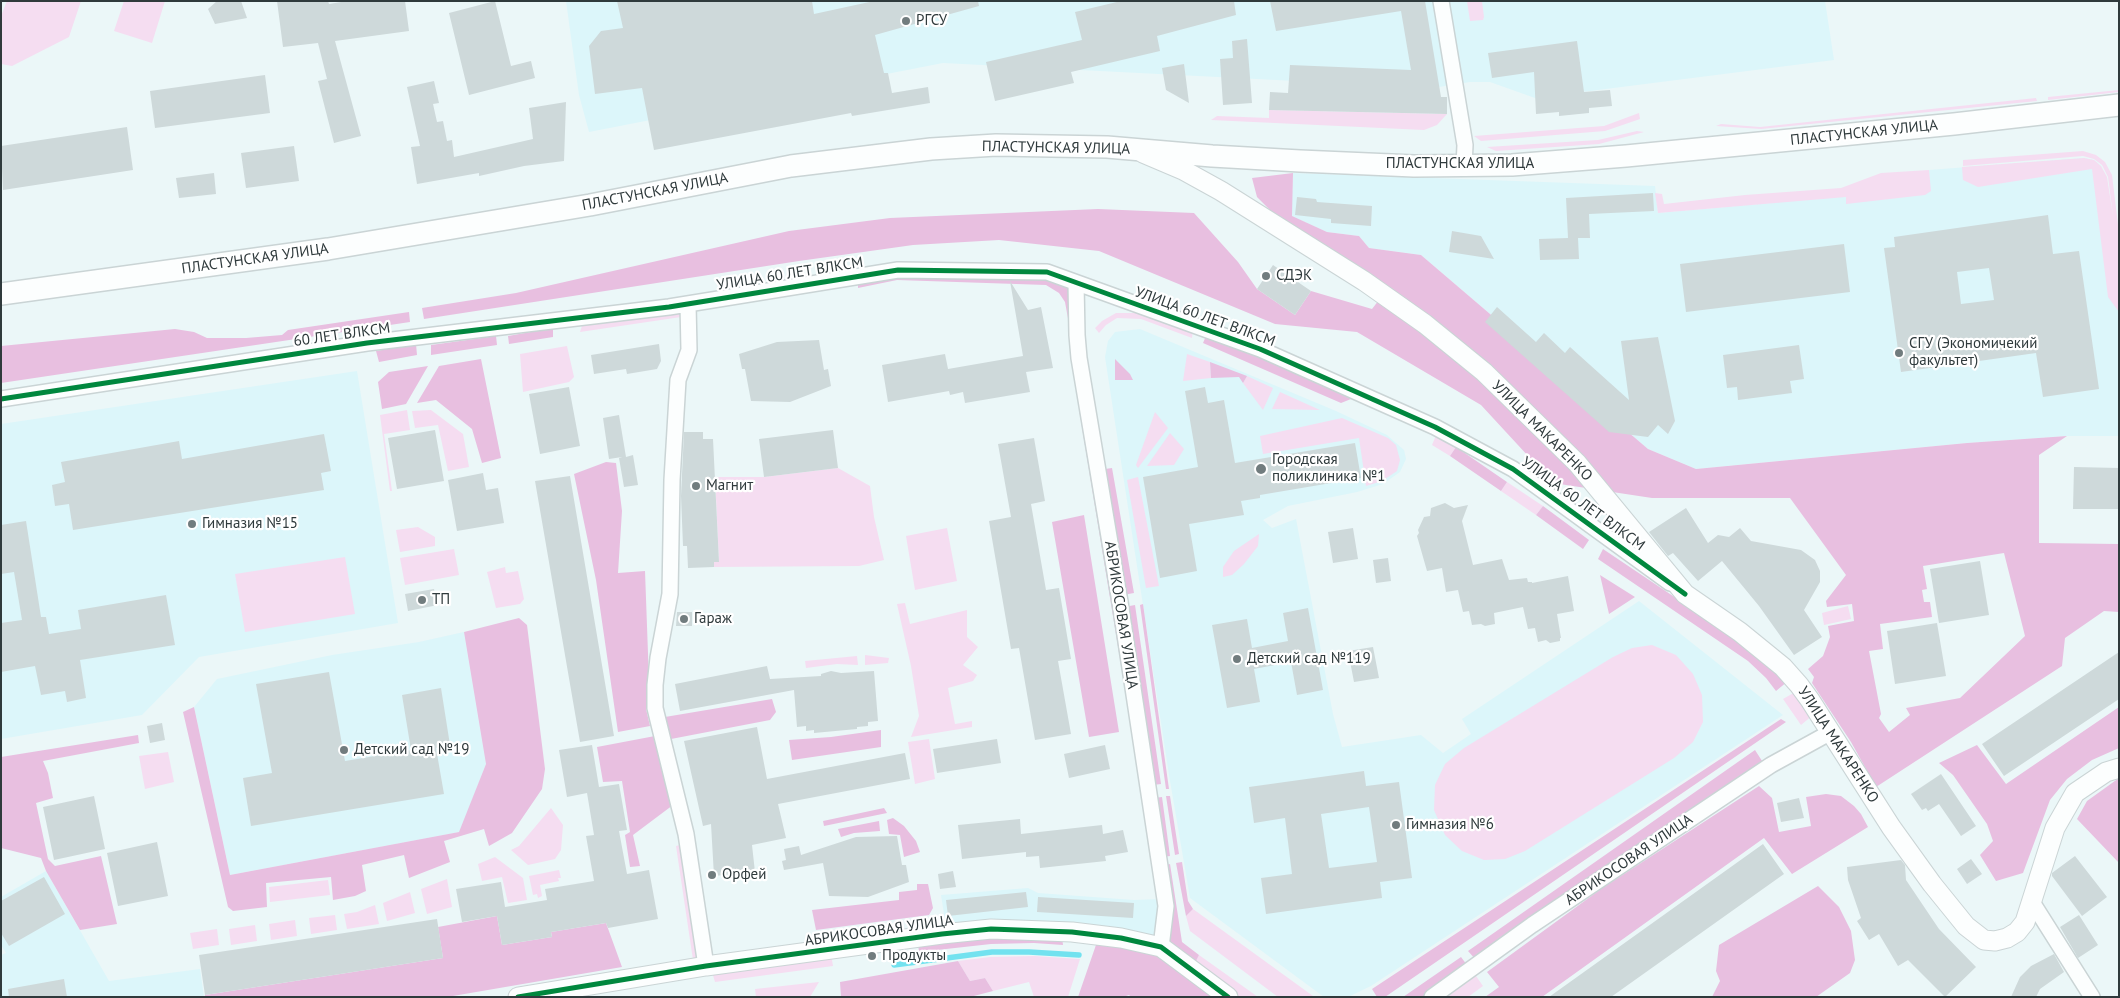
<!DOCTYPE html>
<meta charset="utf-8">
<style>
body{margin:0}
#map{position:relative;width:2120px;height:998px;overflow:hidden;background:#ebf7f8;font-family:"PT Sans",sans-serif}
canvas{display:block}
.frame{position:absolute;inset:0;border:2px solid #2f3a3c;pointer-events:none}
</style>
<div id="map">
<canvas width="2120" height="998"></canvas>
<div class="frame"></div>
</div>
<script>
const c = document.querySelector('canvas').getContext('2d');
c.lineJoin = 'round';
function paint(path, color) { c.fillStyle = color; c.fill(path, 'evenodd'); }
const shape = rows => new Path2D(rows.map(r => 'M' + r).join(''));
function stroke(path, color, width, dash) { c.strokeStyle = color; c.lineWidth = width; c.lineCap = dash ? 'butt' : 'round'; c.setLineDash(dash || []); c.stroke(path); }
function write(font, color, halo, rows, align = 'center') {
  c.font = font + ' "PT Sans",sans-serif'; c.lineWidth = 4.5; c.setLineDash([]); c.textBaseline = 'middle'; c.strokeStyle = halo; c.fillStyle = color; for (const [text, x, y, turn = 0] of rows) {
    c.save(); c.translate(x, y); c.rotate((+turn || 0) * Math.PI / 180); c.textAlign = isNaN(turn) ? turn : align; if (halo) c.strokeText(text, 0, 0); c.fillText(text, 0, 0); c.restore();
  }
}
paint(shape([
 [566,1,1825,1,1834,60,1535,98,1490,82,1470,82,1433,88,943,63,589,132,579,95],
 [2084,158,2094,160,2101,166,2119,269,2119,436,2067,436,1967,443,1696,469,1648,449,1421,255,1369,248,1359,236,1327,232,1291,216,1293,173,1655,186,1658,213,1846,196,1922,181,1929,170],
 [1140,329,1336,411,1387,435,1404,450,1406,459,1400,472,1383,484,1357,492,1288,506,1263,520,1272,528,1296,519,1333,714,1342,747,1421,735,1443,753,1471,734,1462,719,1639,601,1783,715,1371,986,1348,997,1324,997,1190,898,1169,775,1105,357,1108,341,1115,332],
 [357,371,398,623,199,657,142,715,1,739,1,424],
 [464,632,486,764,460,832,230,875,194,707,217,679,332,655,419,642],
 [46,871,109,981,200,969,204,997,1,997,1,955,6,953,1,945,1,897],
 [1028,888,1038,893,1134,900,1161,899,1158,938,946,927,941,895]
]), '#dcf6fa');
paint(shape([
 [7,1,81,1,69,37,12,66,1,64,1,16],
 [124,1,165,1,152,43,114,31],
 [1467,1,1482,1,1484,17,1483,20,1470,21],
 [2119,90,2119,92,2048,100,2048,97],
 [2036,98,2037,101,1761,129,1716,126,1721,124,1760,127],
 [1269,110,1447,114,1437,125,1424,130,1211,120,1217,116,1269,118],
 [1639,113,1640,119,1605,131,1481,141,1474,136,1604,126],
 [1637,131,1644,132,1599,144,1496,151,1487,147,1598,140],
 [2083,151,2096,155,2105,162,2112,175,2119,233,2119,312,2108,297,2092,169,1978,187,1963,180,1962,167,2084,158,2094,160,2101,166,2107,177,2113,216,2108,177,2102,165,2094,159,2083,156,1963,166,1963,160],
 [1929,170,1931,191,1925,195,1846,204,1846,197,1658,213,1655,193,1662,194,1664,204,1745,195,1841,188,1881,173],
 [680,310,681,317,580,332,583,323],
 [1116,313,1138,313,1193,329,1192,338,1141,319,1117,318,1106,325,1099,333,1095,328,1102,321],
 [567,346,574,377,569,382,523,392,520,354],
 [1187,354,1210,362,1211,378,1183,381],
 [1247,376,1273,388,1263,410,1243,383],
 [1280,392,1320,410,1272,409],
 [407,410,410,430,384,434,392,491,390,491,380,415],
 [431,410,463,434,469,467,448,471,438,425,415,428,412,411],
 [1155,412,1168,428,1138,468,1136,465],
 [1342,418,1388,438,1396,445,1400,460,1397,471,1382,481,1366,486,1359,438,1263,454,1260,436],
 [1170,433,1184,449,1174,465,1147,466],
 [1437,433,1456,447,1450,456,1432,445],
 [838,468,870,486,874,517,884,560,859,566,714,567,714,562,719,562,715,477,764,477],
 [1138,477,1159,586,1146,588,1127,480],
 [1507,482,1543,506,1536,515,1501,491],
 [418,527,435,537,435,546,400,552,396,530],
 [947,528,957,581,915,590,906,536],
 [1259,534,1258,546,1244,564,1232,575,1223,577,1223,567,1234,551],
 [454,549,459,575,405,585,400,558],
 [345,557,355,614,245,632,235,574],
 [505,567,506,573,518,571,524,599,520,604,496,608,487,572],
 [905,603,910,624,967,610,967,637,978,647,963,665,977,675,973,681,948,688,955,724,972,721,972,727,911,737,919,716,911,666,897,604],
 [1848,606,1851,619,1824,625,1822,613],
 [1652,645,1676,655,1693,674,1702,695,1703,722,1693,742,1674,758,1525,851,1505,859,1484,860,1462,851,1445,835,1434,810,1435,785,1445,764,1464,748,1613,657,1632,648],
 [865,655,889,658,888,663,865,665],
 [857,656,858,665,837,664,806,668,805,661],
 [1797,691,1813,715,1801,725,1783,699],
 [929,739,935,779,915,784,908,742],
 [168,752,174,782,145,789,139,756],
 [551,808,563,825,561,850,555,859,528,865,511,850,519,846],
 [684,844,700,960,693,960,676,846],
 [495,857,523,878,527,900,508,903,502,877,482,881,478,864],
 [559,870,561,878,558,878,559,881,540,885,542,896,538,898,537,894,533,895,529,876],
 [447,879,452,907,427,914,421,889],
 [328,880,330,895,270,902,269,887],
 [410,892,415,913,387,921,383,903],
 [375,905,379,924,347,929,344,914,357,912],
 [1193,909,1313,996,1278,997,1190,931,1186,916],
 [335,915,337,930,311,934,309,918],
 [295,920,297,936,271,940,269,924],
 [255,925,257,941,231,945,229,929],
 [217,929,219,945,193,949,190,933],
 [831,954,833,966,715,982,712,972],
 [1199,955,1258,997,1236,997,1194,965],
 [1035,956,1080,959,1068,997,1034,997,1029,982,993,991,985,978,970,981,958,961,990,957],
 [1476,976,1483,986,1468,997,1447,997],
 [819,982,810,997,756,997,755,989]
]), '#f5ddf1');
paint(shape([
 [1293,173,1292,216,1327,232,1359,236,1369,248,1421,255,1648,449,1696,469,1967,443,2067,436,2039,455,2039,543,2119,544,2119,612,2104,611,2065,638,2062,666,1876,787,1851,742,1812,683,1814,677,1808,669,1823,656,1830,637,1828,626,1854,621,1852,604,1827,607,1826,601,1846,575,1790,498,1652,498,1553,483,1481,405,1357,332,1275,324,1099,251,999,240,913,245,799,261,424,319,422,308,516,293,789,231,890,218,1098,209,1194,213,1238,262,1257,289,1295,315,1311,291,1372,309,1389,287,1276,216,1257,197,1252,178],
 [2004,553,2025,636,1960,698,1906,708,1910,715,1889,732,1879,718,1881,714,1869,651,1883,649,1880,624,1932,617,1930,602,1924,602,1922,590,1927,589,1923,566],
 [900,274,1054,279,1072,292,1074,322,1069,324,1065,302,1059,293,1046,285,897,280,858,288,858,281],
 [409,312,410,322,1,383,1,346,175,329,194,332,207,338,246,338,282,335,288,330],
 [553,328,553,337,509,344,508,336],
 [496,336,497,345,431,355,431,345],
 [1206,336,1257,355,1351,399,1341,403,1203,343],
 [416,344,417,355,379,362,376,351],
 [481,359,501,458,482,463,472,429,436,400,417,403,439,366],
 [1115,359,1130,374,1133,380,1115,380],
 [1210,362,1247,376,1243,383,1239,377,1211,378],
 [428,366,406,404,382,409,378,382,389,372],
 [1085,408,1142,793,1079,409],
 [1456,447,1507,482,1501,491,1450,456],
 [606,462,616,463,622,511,618,573,645,571,649,681,646,709,650,726,618,732,596,580,574,474],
 [1112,468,1134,593,1123,595,1105,469],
 [1543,506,1589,540,1583,549,1536,515],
 [1084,515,1119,732,1089,737,1052,522],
 [1603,549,1728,633,1788,681,1776,691,1766,678,1748,661,1598,559],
 [1600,575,1635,597,1609,614],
 [1143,604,1169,789,1166,789,1140,605],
 [1135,605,1161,784,1153,785,1124,607],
 [519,618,527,625,545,769,542,789,512,833,489,846,484,829,444,841,450,862,409,878,404,855,362,865,366,891,355,896,333,900,331,877,266,883,267,907,233,911,228,907,183,712,194,707,230,875,459,832,486,764,464,632],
 [772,699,776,712,770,720,671,739,665,717],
 [2119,707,2119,748,2092,760,2067,779,2050,800,2023,873,1996,881,1980,855,1993,841,1987,824,1953,775,1939,763,1977,745,2006,784],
 [1781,719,1786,722,1385,997,1377,997,1372,989],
 [881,730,881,747,792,760,789,740,831,737],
 [138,735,139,743,43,761,48,773,53,798,36,803,48,859,55,866,101,856,117,924,80,930,46,871,41,858,1,848,1,757],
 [655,736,673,805,633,835,640,866,630,867,625,835,630,832,622,781,603,782,597,747],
 [1755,750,1764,764,1476,960,1468,951],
 [2119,778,2119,863,2077,819,2087,801],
 [1759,786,1772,798,1779,832,1811,826,1806,797,1826,794,1841,796,1854,806,1861,814,1868,827,1792,874,1764,838,1542,997,1485,997,1499,987,1487,972,1601,889],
 [1166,796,1170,796,1179,854,1175,855],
 [1162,797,1170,856,1162,857,1154,798],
 [884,808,887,813,824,826,823,821],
 [893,818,904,826,916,841,920,852,904,857,900,835,889,834,887,820],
 [879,821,880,831,854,833,841,837,838,829],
 [1182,862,1188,901,1193,909,1186,916,1176,863],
 [1170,864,1182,942,1199,955,1194,965,1167,943,1164,866],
 [917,884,928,884,933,908,929,915,816,930,812,910,899,900,899,892,917,890],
 [1818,886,1839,907,1851,931,1855,960,1850,973,1816,997,1712,997,1720,981,1716,971,1719,945],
 [497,916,502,945,552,937,551,932,606,923,622,967,447,997,205,997,205,995,443,958,438,927],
 [989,935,1062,937,1063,945,1034,943,991,944,919,952,918,944],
 [1097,942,1117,944,1158,956,1215,997,1131,997,1129,995,1123,997,1078,997],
 [1461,957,1467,965,1422,997,1403,997],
 [958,961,970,981,985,978,993,991,970,997,841,997,840,982]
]), '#e8bfe0');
stroke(shape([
 [894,965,992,952,1029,952,1079,955]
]), '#72e2ef', 5.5);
paint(shape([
 [217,1,241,1,247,18,215,24,208,9],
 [277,1,328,1,329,4,347,1,405,1,409,31,335,41,361,136,334,143,318,81,327,79,318,43,283,47],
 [495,1,511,66,531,61,535,78,469,95,449,13],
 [617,1,812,1,814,14,874,1,978,1,979,6,875,35,884,73,888,73,892,93,928,87,930,103,852,116,851,113,654,150,642,88,595,94,589,46,601,31,623,28],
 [1121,1,1234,1,1236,15,1157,36,1160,51,1071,72,1074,83,995,101,986,62,1082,40,1075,12],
 [1270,1,1425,1,1441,97,1447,97,1447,114,1269,110,1270,92,1288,93,1290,65,1411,70,1401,11,1276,31],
 [1247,39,1252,103,1223,105,1220,59,1233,58,1232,41],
 [1577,41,1584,92,1610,90,1612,106,1589,108,1589,113,1559,116,1559,112,1536,114,1534,72,1492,78,1488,53],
 [1184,64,1189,103,1166,90,1162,68],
 [265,75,270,113,155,128,150,91],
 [434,81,439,103,433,104,437,122,443,121,447,141,452,140,454,157,533,139,529,108,566,102,564,161,524,166,479,176,479,173,417,184,411,147,420,146,407,87],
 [127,127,133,170,3,190,1,146],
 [294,146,299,181,246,188,241,153],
 [214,173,216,194,179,198,176,178],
 [1653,193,1654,211,1589,214,1590,238,1578,238,1579,259,1540,260,1539,239,1568,238,1566,198],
 [1297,197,1316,199,1317,202,1372,206,1371,226,1331,223,1331,219,1295,215],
 [2048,215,2053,254,2079,251,2099,389,2043,397,2036,353,1901,372,1884,248,1895,247,1894,237],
 [1989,268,1994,300,1961,304,1957,272],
 [1452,231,1481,236,1494,259,1449,252],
 [1844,244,1850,292,1686,312,1680,264],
 [1273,265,1311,291,1295,315,1257,289],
 [1010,281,1028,310,1041,307,1053,368,1026,372,1030,392,965,403,963,392,950,395,949,391,888,402,882,365,945,354,948,369,1023,356],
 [1497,307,1536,342,1544,333,1565,353,1570,347,1629,400,1621,341,1658,337,1675,421,1668,434,1658,425,1648,437,1609,432,1485,322],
 [819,340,824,370,828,369,831,386,790,402,751,401,745,369,742,369,739,354,777,342],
 [659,344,661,361,657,369,627,374,626,369,594,374,591,355],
 [1799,345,1804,379,1790,381,1792,393,1738,400,1737,387,1727,388,1723,355],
 [569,387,580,446,540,454,529,394],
 [1205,387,1208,403,1224,400,1235,463,1355,443,1361,478,1260,495,1260,498,1241,501,1244,515,1189,524,1197,571,1160,578,1143,477,1198,467,1185,391],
 [619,415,626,457,633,455,638,485,624,487,619,458,622,457,609,459,603,418],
 [435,430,444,481,397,489,388,438],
 [833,430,838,468,764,477,759,439],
 [684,432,703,432,703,439,713,439,719,562,714,562,714,567,688,568,687,546,683,546,681,496],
 [324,434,331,471,321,473,324,490,73,530,69,504,55,506,52,485,65,482,61,462,179,441,182,459],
 [1034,438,1045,501,1031,504,1046,590,1059,588,1071,659,1058,661,1071,734,1035,740,1019,648,1011,649,989,521,1011,517,998,444],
 [2074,467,2119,468,2119,509,2073,509],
 [483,473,486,490,498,488,504,523,457,531,448,480],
 [570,476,614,736,580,742,535,481],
 [1445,503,1454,508,1468,505,1462,521,1473,565,1502,559,1509,580,1527,578,1528,582,1532,582,1532,583,1568,576,1574,611,1557,614,1561,638,1560,638,1560,641,1550,643,1546,640,1538,642,1535,628,1528,629,1523,607,1494,613,1495,624,1485,626,1481,624,1472,625,1469,611,1463,612,1458,590,1446,592,1442,568,1427,571,1417,536,1419,533,1418,530,1424,517,1430,516,1431,508],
 [1686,508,1708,543,1718,535,1729,537,1740,528,1751,541,1801,550,1815,560,1820,571,1820,582,1804,610,1822,637,1794,655,1759,606,1722,561,1698,581,1673,553,1668,556,1649,532],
 [26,521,41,617,46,617,49,634,81,629,78,610,166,595,175,645,80,660,86,698,67,702,65,691,41,695,35,666,1,672,1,623,22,620,14,572,1,574,1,525],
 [1353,528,1358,559,1333,563,1328,532],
 [1388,558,1391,581,1376,583,1373,560],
 [1980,561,1989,615,1939,623,1930,569],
 [434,589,438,605,408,611,405,594],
 [1308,608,1323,690,1297,695,1291,662,1254,669,1260,702,1227,708,1212,625,1247,619,1252,648,1288,641,1283,613],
 [677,612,692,612,692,626,676,626],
 [1937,623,1946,676,1895,684,1887,631],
 [1373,647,1379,678,1354,682,1348,651],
 [2119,652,2119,699,2004,776,1982,744],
 [767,666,770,679,821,676,821,674,831,671,841,673,874,671,878,721,868,722,868,726,857,727,857,729,814,733,814,730,806,731,806,726,797,727,794,690,680,711,675,684],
 [329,672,345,761,411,750,402,695,441,688,450,745,436,748,444,794,251,826,243,778,272,773,256,684],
 [162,723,165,740,150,743,147,726],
 [757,727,767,779,905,753,910,779,778,804,786,838,752,845,755,872,714,876,711,824,703,826,684,741],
 [997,739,1001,763,937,773,933,749],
 [592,745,599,787,619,784,627,830,619,831,627,874,649,870,658,919,608,928,606,923,551,932,552,937,502,945,497,916,462,922,456,889,501,882,505,907,547,900,545,889,594,881,586,836,594,835,587,793,567,797,559,750],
 [1105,745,1110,769,1069,778,1064,754],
 [1364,771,1366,786,1399,782,1412,878,1380,882,1382,898,1266,914,1261,878,1292,874,1285,818,1254,823,1249,787],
 [1369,807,1377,862,1329,868,1321,814],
 [1941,774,1976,826,1961,836,1939,804,1928,811,1926,808,1922,810,1911,794],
 [94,796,105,849,54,860,43,807],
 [1799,798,1804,818,1781,822,1777,803],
 [1020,819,1021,834,1102,825,1103,834,1123,830,1128,852,1105,856,1106,861,1040,868,1039,856,1026,857,1026,852,962,859,958,825],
 [897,836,902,865,906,865,909,882,868,897,829,896,823,863,784,870,782,861,786,860,784,849,799,846,801,855,856,837],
 [157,842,168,896,118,906,107,853],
 [1763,844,1784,874,1611,997,1549,997],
 [2075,856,2107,897,2082,916,2052,876,2052,873],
 [1971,859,1982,874,1967,884,1957,869],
 [1901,860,1905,865,1906,880,1939,929,1976,967,1945,997,1908,960,1898,966,1879,934,1869,940,1857,921,1861,918,1848,880,1847,867],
 [953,871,956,887,940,889,938,874],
 [44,877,65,914,9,946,1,933,1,901],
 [1026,892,1028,907,948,916,946,900],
 [1038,897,1134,903,1133,918,1037,912],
 [2079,915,2098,945,2078,958,2060,927],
 [437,919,443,958,205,995,199,955],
 [2054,954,2064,972,2040,989,2036,997,2011,997,2020,977,2031,966],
 [64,979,67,997,9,997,8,989]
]), '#ced9da');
const minor = shape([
 [1441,1,1465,145,1464,166],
 [1076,283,1077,335,1079,358,1120,602,1166,906,1161,947],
 [688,304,689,350,678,380,672,480,670,594,658,658,655,685,655,708,686,834,706,966],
 [1,399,367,343,669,307,898,270,1047,272,1260,349,1435,427,1513,469,1670,583],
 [2032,902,2092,997],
 [1432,997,1532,925,1771,765,1831,732]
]);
const tertiary = shape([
 [1143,153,1183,170,1221,191,1364,281,1425,324,1484,372,1577,463,1685,594,1740,632,1783,667,1799,685,1810,700,1891,827,1932,884,1966,926,1984,940,1995,941,2007,938,2017,932,2025,922,2055,828,2075,793,2106,772,2119,768],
 [518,997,706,966,942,934,991,929,1072,932,1121,938,1161,947,1228,997]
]);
const secondary = shape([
 [1,294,328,249,590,205,791,166,931,149,996,145,1107,147,1212,156,1300,161,1414,166,1512,165,1626,156,1954,124,2119,105]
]);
stroke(minor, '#cad4d5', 18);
stroke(tertiary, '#cad4d5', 21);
stroke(secondary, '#cad4d5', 24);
stroke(minor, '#fcfefe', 15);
stroke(tertiary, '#fcfefe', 19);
stroke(secondary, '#fcfefe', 21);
stroke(shape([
 [1,399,367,343,669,307,898,270,1047,272,1260,349,1435,427,1513,469,1685,594],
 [518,997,706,966,942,934,991,929,1072,932,1121,938,1161,947,1228,997]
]), '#00873e', 5);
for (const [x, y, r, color] of [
 [906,21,5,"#717c7e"],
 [1266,276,5,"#717c7e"],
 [1899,353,5,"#717c7e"],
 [1261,469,6,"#717c7e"],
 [696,486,5,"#717c7e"],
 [192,524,5,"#717c7e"],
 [422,600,5,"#717c7e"],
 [684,619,5,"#717c7e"],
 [1237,659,5,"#717c7e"],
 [344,750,5,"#717c7e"],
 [1396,825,5,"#717c7e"],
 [712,875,5,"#717c7e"],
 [872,956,5,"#717c7e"]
]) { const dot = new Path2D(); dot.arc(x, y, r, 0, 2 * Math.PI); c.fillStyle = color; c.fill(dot); stroke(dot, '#fff', 2); }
write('15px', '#2f3a3c', '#fff', [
 ["РГСУ",916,21],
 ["СДЭК",1276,276],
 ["СГУ (Экономичекий",1909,344],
 ["факультет)",1909,361],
 ["Городская",1272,460],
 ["поликлиника №1",1272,477],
 ["Магнит",706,486],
 ["Гимназия №15",202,524],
 ["ТП",432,600],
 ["Гараж",694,619],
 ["Детский сад №119",1247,659],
 ["Детский сад №19",354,750],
 ["Гимназия №6",1406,825],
 ["Орфей",722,875],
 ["Продукты",882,956]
], 'left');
write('15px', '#2f3a3c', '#fff', [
 ["ПЛАСТУНСКАЯ УЛИЦА",1864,133,-6],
 ["ПЛАСТУНСКАЯ УЛИЦА",1056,148,1],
 ["ПЛАСТУНСКАЯ УЛИЦА",1460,164],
 ["ПЛАСТУНСКАЯ УЛИЦА",655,192,-11],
 ["ПЛАСТУНСКАЯ УЛИЦА",255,259,-8],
 ["УЛИЦА 60 ЛЕТ ВЛКСМ",790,274,-9],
 ["УЛИЦА 60 ЛЕТ ВЛКСМ",1205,317,20],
 ["60 ЛЕТ ВЛКСМ",342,335,-8],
 ["УЛИЦА МАКАРЕНКО",1542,431,45],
 ["УЛИЦА 60 ЛЕТ ВЛКСМ",1583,504,36],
 ["АБРИКОСОВАЯ УЛИЦА",1121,615,81],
 ["УЛИЦА МАКАРЕНКО",1838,745,57],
 ["АБРИКОСОВАЯ УЛИЦА",1629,860,-34],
 ["АБРИКОСОВАЯ УЛИЦА",879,931,-8]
]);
</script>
